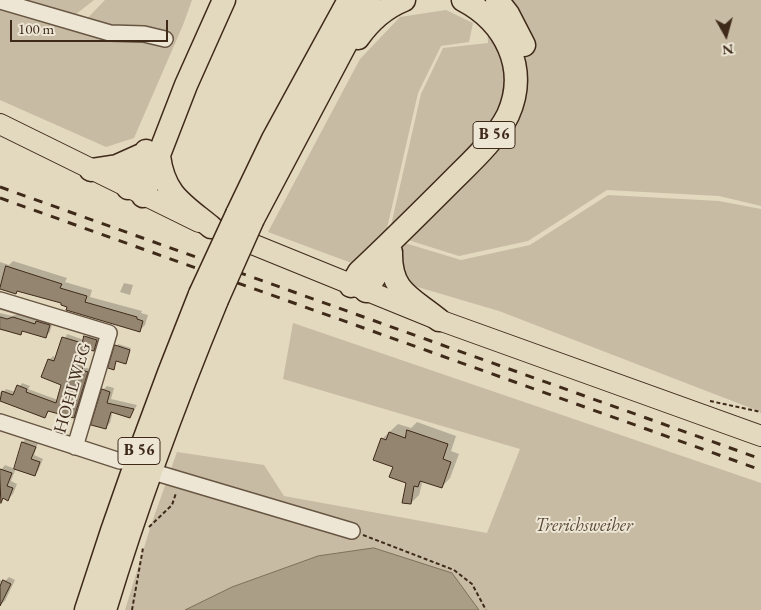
<!DOCTYPE html>
<html>
<head>
<meta charset="utf-8">
<style>
  body { margin:0 }
  #map { position:relative; width:761px; height:610px; overflow:hidden; background:#e3d9bf; font-family:"EB Garamond",serif }
  canvas { display:block }
  .north { position:absolute; left:701px; top:10px; width:50px; height:50px; -webkit-text-stroke:4px #ede6d5; paint-order:stroke; rotate:173deg; font-size:14px; font-weight:700; line-height:20px; text-align:center; color:#3f2a1a }
  .north::after { content:''; display:block; margin:auto; width:18px; height:22px; background:#3f2a1a; clip-path:polygon(50% 0,100% 100%,50% 72%,0 100%) }
  .scale { position:absolute; left:10px; top:20px; width:158px; height:22px; box-sizing:border-box; border:2px solid #3f2a1a; border-top:0; padding-left:6px; font-size:15px; line-height:18px; white-space:nowrap; color:#3f2a1a; -webkit-text-stroke:4px #ede6d5; paint-order:stroke }
</style>
</head>
<body>
<div id="map">
<canvas width="761" height="610"></canvas>
<div class="north">N</div>
<div class="scale">100 m</div>
</div>
<script>
const context = document.querySelector('canvas').getContext('2d');
context.lineJoin = 'round';
function fill(path, color) { context.fillStyle = color; context.fill(path, 'evenodd'); }
function stroke(path, color, width, dash) { context.strokeStyle = color; context.lineWidth = width; context.lineCap = dash ? 'butt' : 'round'; context.setLineDash(dash || []); context.stroke(path); }
function drawText(font, color, halo, rows, align = 'center') {
  context.font = font + ' "EB Garamond",serif'; context.lineWidth = 4; context.setLineDash([]); context.textBaseline = 'middle'; context.strokeStyle = halo; context.fillStyle = color; for (const [text, x, y, turn = 0] of rows) {
    context.save(); context.translate(x, y); context.rotate((+turn || 0) * Math.PI / 180); context.textAlign = isNaN(turn) ? turn : align; if (halo) context.strokeText(text, 0, 0); context.fillText(text, 0, 0); context.restore();
  }
}
fill(new Path2D(`
  M15,0H94L71,18Z
  M105,0H192L183,25L134,138L106,147L0,100V4L78,28Z
  M486,0H761V206L719,196L607,190L528,241L459,256L389,234L421,94L443,48L488,43Z
  M446,10L473,23L469,42L441,46L418,93L385,237L461,260L530,245L608,195L719,201L761,209V412L499,311L411,285L268,232L360,59L400,17Z
  M293,323L761,483V610H125L151,525L177,452L264,465L284,496L487,533L520,449L283,379Z`), '#c7bba3');
const water = new Path2D(`
  M374,548L452,573L479,610H185L232,587L318,556Z`);
fill(water, '#ab9e87');
stroke(water, '#80705b', 1);
fill(new Path2D(`
  M13,261L67,278L65,282L92,290L90,297L142,311L141,313L148,315L145,325L140,330L68,306L63,302L18,290L15,292L0,288V262L9,265Z
  M124,283L133,285L130,295L120,292Z
  M0,313L12,316L18,314L39,320L41,318L53,321L50,332L46,336L24,330L21,334L0,330Z
  M67,334L84,340L89,334L100,337L97,347L93,350L90,349L84,367L90,369L77,414L73,417L49,410L45,416L0,400V392L3,393L6,389L16,392L22,383L30,386L28,389L58,400L63,384L49,360L53,356L57,358Z
  M118,344L131,348L127,360L125,362L117,360L113,368Z
  M107,386L114,388L111,399L137,405L130,417L113,411L110,423L106,427L103,390Z
  M417,422L456,436L451,451L459,454L450,478L442,487L423,480L419,495L411,503L407,482L394,466L382,439L398,424L411,428Z
  M26,439L38,443L34,455L43,459L38,471L35,474L16,468L11,481L17,484L13,494L8,499L0,496L1,470L5,465L15,469L23,442Z
  M9,577L15,580L5,601L0,605V580L4,582Z`), '#0003');
const building = new Path2D(`
  M6,266L62,284L60,288L87,296L85,302L137,317V319L143,321L140,332L66,310L67,307L61,305V303L17,291L16,294L0,289Z
  M0,317L7,319L13,317L35,324L36,321L50,325L46,338L22,331L21,335L0,329Z
  M84,336L97,340L94,351L89,350L82,370L88,372L74,418L48,411L45,418L0,401L2,391L13,395L17,385L27,389L26,392L56,403L61,385L41,377L48,359L54,361L62,337L82,343Z
  M115,345L130,350L126,364L116,361L114,370L108,368Z
  M102,389L110,392L107,403L134,409L130,418L111,412L106,429L91,425Z
  M407,430L448,444L443,459L451,462L442,488L420,481L418,487L414,486L411,504L402,503L406,483L389,477L393,467L373,460L381,438L386,440L389,432L405,438Z
  M22,442L36,447L31,459L40,462L35,476L14,469Z
  M0,469L12,473L7,486L13,488L8,501L3,498L1,503Z
  M3,580L11,584L0,606V587Z`);
fill(building, '#948570');
stroke(building, '#3f2a1a', 1);
const minor = new Path2D(`
  M0,1L110,33L144,34L165,39
  M0,300L109,333L75,447
  M0,422L120,461
  M160,474L352,531`);
const major = new Path2D(`
  M0,124L199,222
  M230,235L439,320L761,436`);
const highway = new Path2D(`
  M497,0L508,14L524,45
  M358,38C370,21 384,8 404,0
  M159,156C164,195 183,204 211,227
  M91,170L117,166L146,153
  M128,188L146,151
  M143,196L186,85L224,0
  M237,214L273,139L349,0
  M253,219L369,0
  M391,252C390,292 411,297 439,320
  M351,286L359,272C391,242 423,210 454,179C473,160 496,139 508,115C529,68 505,22 463,0
  M366,291L389,254
  M86,610C120,503 158,398 200,294
  M105,610C137,504 175,402 217,300`);
stroke(minor, '#685643', 18);
stroke(major, '#3f2a1a', 22);
stroke(highway, '#3f2a1a', 25);
stroke(new Path2D(`
  M710,401L761,412
  M149,527L172,505L176,493
  M363,535L454,570L472,584L486,610
  M132,610L143,548`), '#3f2a1a', 2, [4, 2.5]);
stroke(minor, '#ede6d5', 15);
stroke(major, '#e3d9bf', 20);
stroke(highway, '#e3d9bf', 22);
stroke(new Path2D(`
  M0,187L761,459
  M0,198L761,470`), '#3f2a1a', 3, [9, 9]);
const highwayBridge = new Path2D(`
  M200,294L237,214
  M217,300L253,219`);
stroke(highwayBridge, '#3f2a1a', 25, []);
stroke(highwayBridge, '#e3d9bf', 22);
for (const [x, y, w] of [
  [494,135,42],
  [139,451,42]
]) { const box = new Path2D(); box.roundRect(x - w / 2, y - 13.5, w, 27, 4); context.fillStyle = '#ede6d5'; context.fill(box); stroke(box, '#3f2a1a', 1); }
drawText('bold 16px', '#3f2a1a', null, [
  ["B 56",494,135],
  ["B 56",139,451]
]);
drawText('18px', '#3f2a1a', '#ede6d5', [
  ["HOHLWEG",73,388,-74]
]);
drawText('italic 18px', '#5a4735', '#ede6d5', [
  ["Trerichsweiher",584,526]
]);
</script>
</body>
</html>
